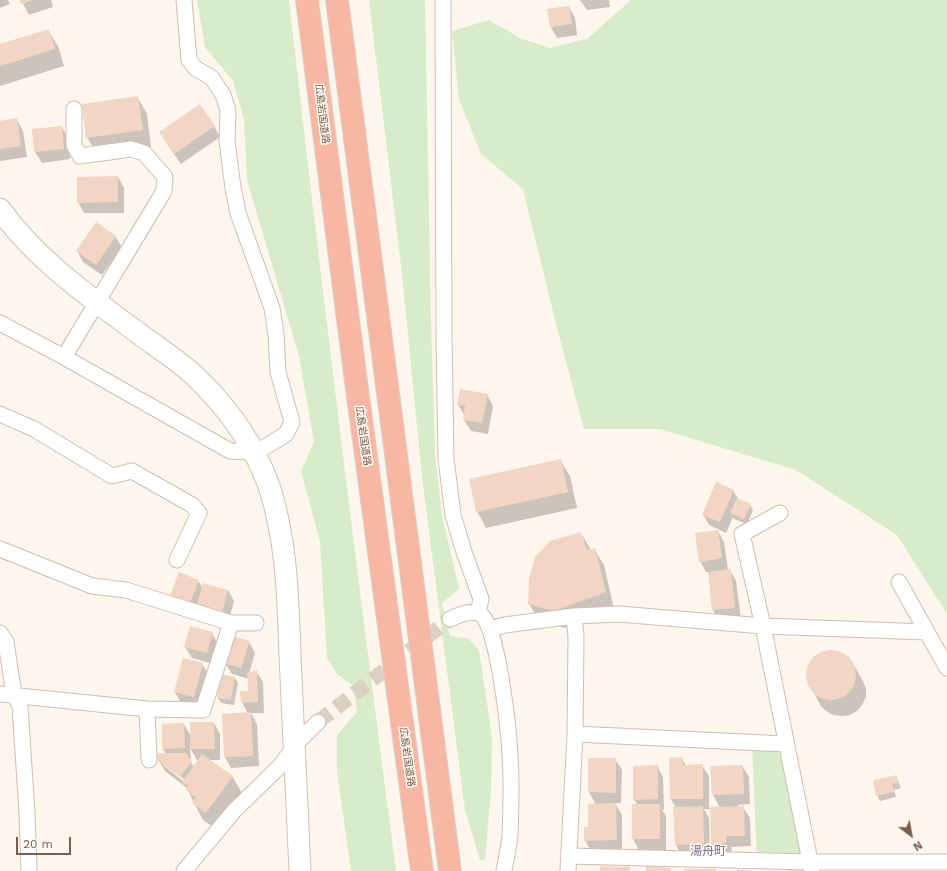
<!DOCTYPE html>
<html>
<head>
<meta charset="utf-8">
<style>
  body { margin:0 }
  #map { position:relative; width:947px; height:871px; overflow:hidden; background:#fdf6ec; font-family:"Work Sans",sans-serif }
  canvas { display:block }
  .north { position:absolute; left:891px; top:815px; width:40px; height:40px; -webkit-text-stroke:3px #fffaf3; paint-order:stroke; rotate:148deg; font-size:11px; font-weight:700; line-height:16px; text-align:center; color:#7a5c4d }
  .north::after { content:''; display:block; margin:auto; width:14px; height:18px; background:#7a5c4d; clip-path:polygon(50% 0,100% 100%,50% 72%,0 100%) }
  .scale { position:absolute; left:16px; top:837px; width:55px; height:18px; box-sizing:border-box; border:2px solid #7a5c4d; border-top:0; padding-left:5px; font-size:12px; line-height:14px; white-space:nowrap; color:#7a5c4d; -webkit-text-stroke:3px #fffaf3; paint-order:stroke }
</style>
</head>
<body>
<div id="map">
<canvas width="947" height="871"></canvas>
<div class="north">N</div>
<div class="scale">20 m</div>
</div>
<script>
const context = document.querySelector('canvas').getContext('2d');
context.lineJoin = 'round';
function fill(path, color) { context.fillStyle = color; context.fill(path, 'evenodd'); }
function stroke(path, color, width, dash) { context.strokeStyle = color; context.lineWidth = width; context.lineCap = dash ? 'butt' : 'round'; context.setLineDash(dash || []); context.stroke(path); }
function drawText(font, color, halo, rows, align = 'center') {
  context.font = font + ' "Work Sans","Noto Sans JP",sans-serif'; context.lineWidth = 3; context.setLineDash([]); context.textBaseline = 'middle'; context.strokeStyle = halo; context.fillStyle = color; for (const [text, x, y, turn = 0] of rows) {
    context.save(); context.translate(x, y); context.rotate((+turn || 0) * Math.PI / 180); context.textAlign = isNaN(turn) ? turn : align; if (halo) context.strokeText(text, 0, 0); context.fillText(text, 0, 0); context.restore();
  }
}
fill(new Path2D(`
  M197,0H289C322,291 358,581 396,871H351L337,771V735L357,712L353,686L338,675L327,658L320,542L301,471L314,442L299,356L247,180L244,119L233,81L205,47Z
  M369,0H425L431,320L435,454L442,515L459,589L442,603L450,636L469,639L479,650L492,737L491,790L485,860H480L465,810L422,477L402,274Z
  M631,0H947V614L897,535L796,470L660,429H584L558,332L523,189L481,154L459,99L452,31L489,20L520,38L550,48L587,39Z
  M752,743L786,744L810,862L757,861Z`), '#d8ecc9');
fill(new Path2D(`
  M0,0H8L10,4L0,8Z
  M21,0H51L53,7L29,15Z
  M580,0H609L610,7L587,10Z
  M569,7L575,18L577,35L557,38L551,27Z
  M48,30L58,46L64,66L0,86V45Z
  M138,98L147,114L151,147L97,154L87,137Z
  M17,120L23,131L27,157L0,161V122Z
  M214,126L220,137L181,164L167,144Z
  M62,127L68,138L70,159L42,163L35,152Z
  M118,177L124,188V213H84L78,202Z
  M115,236L122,247L102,275L83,262L77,251Z
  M487,395L493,406L488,434L471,431L464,420L465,416L458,405Z
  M560,460L570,476L577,508L486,528L477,511Z
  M733,491L739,500L750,505L753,510L747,524L734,519L733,517L726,533L709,525L703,514Z
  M718,531L724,542L728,570H730L736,581L741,619L720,621L713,610L709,572H706L700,561Z
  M581,533L591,550L594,549L604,565L614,609L564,628L539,620L529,604Z
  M179,573L198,581L203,588L228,590L234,601L228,623L177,606L171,595Z
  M212,633L218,644L213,664L192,658L185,647Z
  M249,642L255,653L249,674L256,671L263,682L264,713H251L257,724L259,766L231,768L225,757L223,715L248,714L242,702L249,692V679L232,674L225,663Z
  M827,651H835L842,653L849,657L863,681L866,689V697L862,705L857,711L850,715L842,716L833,715L826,711L820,705L808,680L807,673L809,665L813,658L819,654Z
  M202,664L209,675L200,708L181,703L175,692Z
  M235,678L238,683L234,705L221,703L218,698Z
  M214,723L220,734V760H209L232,776L242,793L216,829L203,820L194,803L187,788L165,771L158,759L166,754L163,749L184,724L191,736ZM190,748L197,760H199L194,767L189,759H191ZM163,763L184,779L183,781L163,765Z
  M682,758L686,766L702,765L709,776V808H720L713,795L711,767L742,766L749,777L750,804L738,805V807H743L750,818L751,846L731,847L732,854L718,855L712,844L711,809H704L709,818L710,855L682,856L676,845V808L671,799L670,759Z
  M589,759H615L622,770L621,803H615L622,815V851H591L585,840L596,805L589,792Z
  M657,766L663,777L664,810H662L666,816V850H639L633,839L638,805L634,800Z
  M896,776L901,788L894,790L896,797L880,801L877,795Z
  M737,870L755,871H737Z`), '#0003');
fill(new Path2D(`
  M20,0H33L21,4Z
  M569,6L572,24L550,27L547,9Z
  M49,29L55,49L0,66V44Z
  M138,96L143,130L86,138L82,104Z
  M200,104L215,126L174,154L159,132Z
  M17,118L21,146L0,149V121Z
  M62,126L64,149L34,152L32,129Z
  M118,176V202L77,203V177Z
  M96,222L116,236L96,265L76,251Z
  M460,389L488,394L482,423L463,420L465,406L457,405Z
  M561,459L568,492L476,512L469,479Z
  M716,482L734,490L720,522L702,515Z
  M737,498L751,504L744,519L730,513Z
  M718,530L722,558L699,562L695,533Z
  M581,532L587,550L595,548L606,592L554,611L528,604L529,579L535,557L550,541Z
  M731,569L735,608L712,610L708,572Z
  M179,572L199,580L190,603L170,595Z
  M203,583L228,590L222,612L197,605Z
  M190,626L213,632L207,653L184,647Z
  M233,636L250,641L241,668L224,663Z
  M806 675a25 25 0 1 1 50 0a25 25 0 1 1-50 0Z
  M183,658L203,663L194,697L174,692Z
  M257,670L258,702L241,703L240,691H248L247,673Z
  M221,674L235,677L231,700L217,698Z
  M251,712L253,756L224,757L222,714Z
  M190,722H214L215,749H190Z
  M184,723L185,748L162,749V724Z
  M158,753H186L192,761L180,777L157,760Z
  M202,754L233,776L206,813L192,803L196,797L186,790L188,786L182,782Z
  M682,757L683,765L703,764V799H670L669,758Z
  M588,758H616V793L588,792Z
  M658,765V799L633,800V766Z
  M743,765L744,794L712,795L710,766Z
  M897,775L899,783L892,784L894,792L876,796L873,780Z
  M616,803L617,840L584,841V827H588V804Z
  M632,804H660V839H632Z
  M703,806L704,844L675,845L673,807Z
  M744,806L745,836H726V843L711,844L710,807Z
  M600,866L630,867V871H600Z
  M646,866L671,868V871H646Z
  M802,866L804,871H787Z
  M684,869H716V871H684Z`), '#f3d5c3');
stroke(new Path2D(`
  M318,722L450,619`), '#dcd0c4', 15, [15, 8]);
const street = new Path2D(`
  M443,0L444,337L446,459L453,515L464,552L481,599L478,613
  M0,323L64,357L230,451L253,452L265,447L286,434L292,422L278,372L276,334L272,308L238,213L233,188L227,141L228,110L223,95L212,78L195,68L189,60L184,0
  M64,357L164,191L165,177L144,153L131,149L80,156L74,145V109
  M0,414L34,429L112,476L132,471L192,505L199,513L177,560
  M780,513L742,534L763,626L812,871
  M0,549L92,586L126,590L231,623H256
  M899,582L947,668
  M450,619C458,615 469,610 479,613C498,621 509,734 510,756C512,782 511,809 510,835C509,847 506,859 504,871
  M490,629L505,625L574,616L619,614L763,626L927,632
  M0,633L6,642L14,695L20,706L27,813L29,871
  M0,694L147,709L203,710L231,623
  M147,709L149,760
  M575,734L786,744
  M568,856L810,862H947
  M184,871L234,811L280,766L298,742L318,722
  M568,871L575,734L576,636L574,616`);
const secondary = new Path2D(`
  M0,209C39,264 96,301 149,341C167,354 186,366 201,382C230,411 255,447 269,486C287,540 288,599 290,656C294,728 296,799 300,871`);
const highway = new Path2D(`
  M307,0L355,374L422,871
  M337,0L450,871`);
stroke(street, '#d1beb0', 17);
stroke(secondary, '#d6c0b0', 23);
stroke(highway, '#dad1cd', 24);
stroke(street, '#fff', 15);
stroke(secondary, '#fff', 21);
stroke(highway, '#f7b7a3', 22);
drawText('10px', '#7a5c4d', '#fffaf3', [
  ["広島岩国道路",322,114,83],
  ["広島岩国道路",363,436,82],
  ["広島岩国道路",407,757,82]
]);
drawText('12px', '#846695', '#fffaf3', [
  ["湯舟町",708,851]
]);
</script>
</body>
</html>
